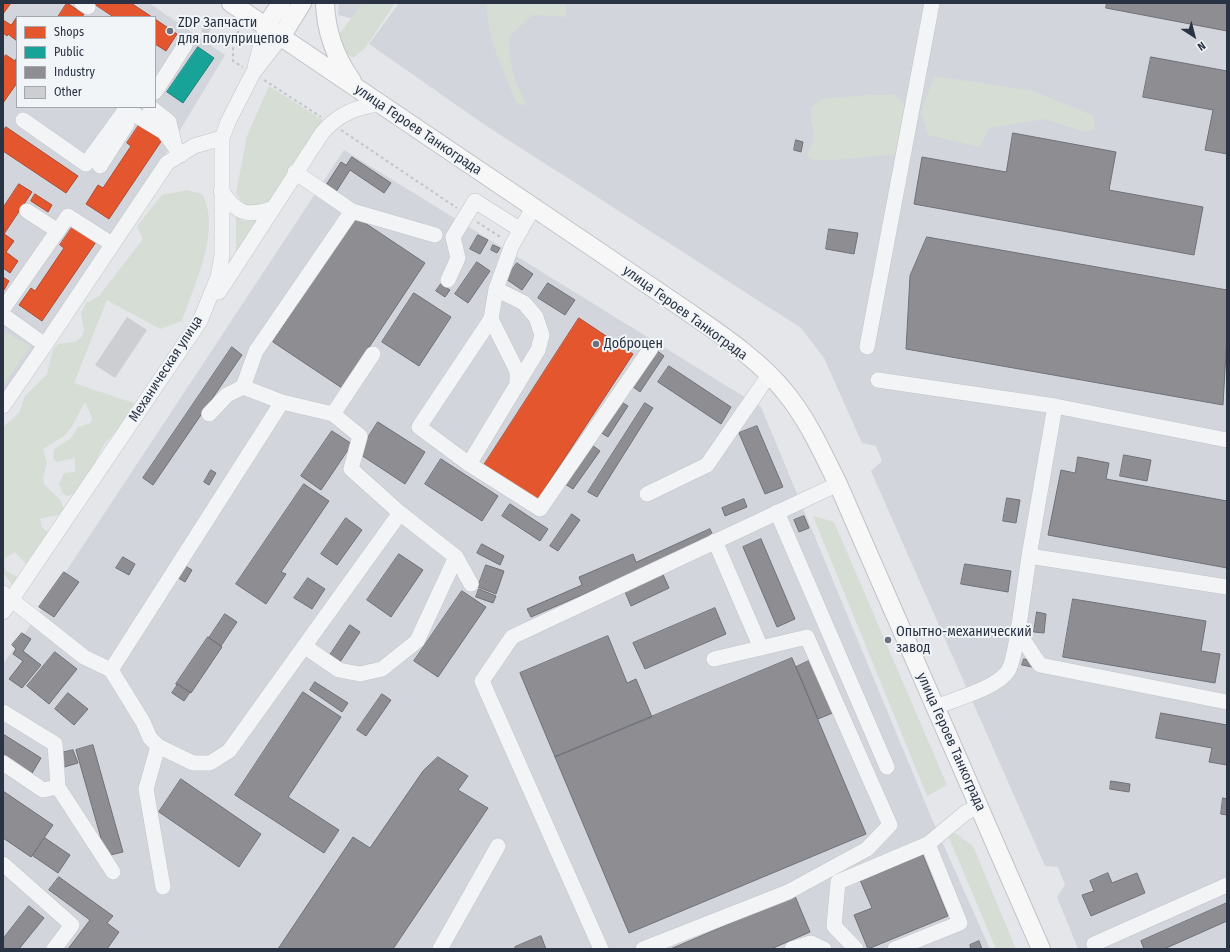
<!DOCTYPE html>
<html>
<head>
<meta charset="utf-8">
<style>
  body { margin:0 }
  #map { position:relative; width:1230px; height:952px; overflow:hidden; background:#e4e6e9; font-family:"Fira Sans Condensed",sans-serif }
  canvas { display:block }
  .frame { position:absolute; inset:0; border:4px solid #2a3343; pointer-events:none }
  .legend { position:absolute; left:16px; top:16px; width:140px; height:92px; box-sizing:border-box; background:#f2f5f8; border:1px solid #a2a7b0; margin:0; padding:5px 7px; list-style:none; font-size:12px; color:#2a3343 }
  .legend li { display:flex; align-items:center; gap:8px; height:20px }
  .legend b { width:20px; border:1px solid #a2a7b0 }
  .north { position:absolute; left:1174px; top:16px; width:40px; height:40px; -webkit-text-stroke:3px #f2f5f8; paint-order:stroke; rotate:144deg; font-size:11px; font-weight:700; line-height:16px; text-align:center; color:#2a3343 }
  .north::after { content:''; display:block; margin:auto; width:14px; height:18px; background:#2a3343; clip-path:polygon(50% 0,100% 100%,50% 72%,0 100%) }
</style>
</head>
<body>
<div id="map">
<canvas width="1230" height="952"></canvas>
<div class="frame"></div>
<ul class="legend">
<li><b style="height:11px;background:#e4572e"></b>Shops</li>
<li><b style="height:11px;background:#17a398"></b>Public</li>
<li><b style="height:11px;background:#8d8d92"></b>Industry</li>
<li><b style="height:11px;background:#ccced1"></b>Other</li>
</ul>
<div class="north">N</div>
</div>
<script>
const context = document.querySelector('canvas').getContext('2d');
context.lineJoin = 'round';
function fill(path, color) { context.fillStyle = color; context.fill(path, 'evenodd'); }
function stroke(path, color, width, dash) { context.strokeStyle = color; context.lineWidth = width; context.lineCap = dash ? 'butt' : 'round'; context.setLineDash(dash || []); context.stroke(path); }
function drawText(font, color, halo, rows, align = 'center') {
  context.font = font + ' "Fira Sans Condensed",sans-serif'; context.lineWidth = 4; context.setLineDash([]); context.textBaseline = 'middle'; context.strokeStyle = halo; context.fillStyle = color; for (const [text, x, y, turn = 0] of rows) {
    context.save(); context.translate(x, y); context.rotate((+turn || 0) * Math.PI / 180); context.textAlign = isNaN(turn) ? turn : align; if (halo) context.strokeText(text, 0, 0); context.fillText(text, 0, 0); context.restore();
  }
}
fill(new Path2D(`
  M3,3H149L225,55L112,244L3,398ZM17,17H155V107H17Z
  M339,3H370L358,20L338,15Z
  M399,3H1227V949H1078L1057,897L1065,885L1058,867L1045,866L871,471L882,461L876,446L862,443L824,358L801,328L485,125L369,44Z
  M344,150L761,407L932,819L990,949H3V664L36,617Z`), '#d2d6dc');
fill(new Path2D(`
  M362,3H395L365,48L353,58L344,51L339,35Z
  M487,3H566V17L533,15L509,36C510,65 513,81 528,106L516,102C504,70 485,37 487,3Z
  M934,76L1033,91L1094,116L1095,130L1085,132L1045,119L989,128L980,147L928,135L921,112Z
  M269,86L324,121L273,199L261,206L245,205L236,193L247,136Z
  M869,95H894L904,103V113L898,154L833,160H814L807,155L812,144L814,133L811,122V107L822,99Z
  M187,190L202,194C222,230 194,285 182,321L160,329L107,300L74,383L134,403C131,410 127,418 122,425C116,432 107,439 102,448C93,463 87,492 67,496L62,493L59,483L64,473L75,472V458L57,462L54,460C51,444 62,447 71,438C74,435 76,430 78,427L91,423L92,417L85,402L71,428L64,436L43,449L47,463L43,477L44,484L60,500L66,513L40,519L42,528L53,536L55,542L35,550L34,564L27,565L15,552L5,558L4,565L6,571L19,578L13,585L3,573V427L19,413L25,396L47,374L53,349L58,344L75,342L82,337L84,331L81,313L86,303L99,296L143,239L137,226L162,195Z
  M236,215L243,221H257L236,253Z
  M3,331L31,346L3,386Z
  M813,516L834,522L947,785L927,796Z
  M947,833H955L973,846L1016,949H996Z`), '#d5ddd4');
const shops = new Path2D(`
  M3,3H11L3,14Z
  M67,3L84,14L82,17H58Z
  M93,3H131L152,17H114Z
  M17,17V41L8,34L7,36L3,33V20L11,25Z
  M155,19L177,34L166,51L155,44Z
  M6,55L15,61L17,57V83L3,103V58Z
  M139,125L162,140L109,219L86,204L98,185L103,188L131,146L127,143Z
  M6,127L78,176L66,193L3,151V132Z
  M19,184L32,192L4,234L3,208Z
  M35,194L52,205L48,212L31,201Z
  M73,226L96,242L42,321L19,305L31,288L35,291L64,248L60,245Z
  M3,233L14,241L6,252L18,261L10,273L3,268Z
  M3,277L9,281L4,290H3Z
  M579,318L633,354L537,500L484,465Z`);
fill(shops, '#e4572e');
stroke(shops, '#ac4c34', 1);
const public = new Path2D(`
  M198,47L214,58L183,103L167,92Z`);
fill(public, '#17a398');
stroke(public, '#1d817e', 1);
const industry = new Path2D(`
  M1107,3H1227V31L1106,8Z
  M1151,57L1227,71V154L1205,150L1213,110L1143,97Z
  M1013,133L1116,152L1109,190L1203,207L1194,255L914,204L922,157L1006,172Z
  M796,140L803,142L801,152L794,150Z
  M352,157L391,183L384,193L350,170L336,192L326,185L341,162L346,165Z
  M356,217L425,263L342,388L273,342Z
  M829,229L858,233L854,254L826,249Z
  M478,235L488,240L480,254L470,249Z
  M927,237L1227,290V336L1223,405L906,349L910,276Z
  M493,245L500,248L497,253L491,250Z
  M477,262L490,271L468,303L455,294Z
  M517,263L533,274L522,290L506,279Z
  M548,283L575,300L565,315L538,298Z
  M441,284L450,290L445,297L436,291Z
  M414,293L451,317L419,366L382,342Z
  M232,347L242,355L153,485L143,478Z
  M656,350L664,356L640,392L632,386Z
  M669,366L731,407L721,424L658,382Z
  M620,401L628,406L608,437L600,432Z
  M645,403L653,408L597,497L588,492Z
  M378,422L425,452L405,484L358,453Z
  M757,426L783,487L765,494L739,433Z
  M332,431L352,444L321,490L301,476Z
  M592,445L600,451L573,489L565,484Z
  M1124,455L1151,460L1147,481L1120,476Z
  M1078,457L1109,463L1106,479L1227,501V568L1048,535L1061,470L1075,473Z
  M441,459L498,496L482,521L425,484Z
  M211,470L216,473L209,485L204,482Z
  M304,484L329,501L281,572L286,574L266,604L236,584Z
  M1007,498L1020,500L1016,523L1003,521Z
  M744,499L747,507L725,516L722,508Z
  M510,504L548,529L540,541L502,516Z
  M572,514L580,520L558,551L550,546Z
  M804,516L809,528L799,532L794,520Z
  M346,518L362,530L337,565L321,554Z
  M710,529L714,538L531,617L527,609L582,585L579,577L633,554L636,562Z
  M761,539L795,619L777,627L743,547Z
  M482,544L504,556L500,565L477,553Z
  M399,554L423,570L391,617L367,600Z
  M123,557L135,564L129,575L116,568Z
  M182,564L192,570L185,582L175,576Z
  M965,564L1011,571L1008,592L961,584Z
  M486,565L504,571L496,594L478,587Z
  M661,570L669,588L631,606L623,587Z
  M64,572L79,582L54,617L39,607Z
  M308,578L325,589L312,609L294,598Z
  M479,589L496,596L493,603L476,597Z
  M462,591L486,607L438,677L414,661Z
  M1073,599L1206,621L1201,651L1220,654L1215,683L1063,657Z
  M715,608L726,634L645,669L633,643Z
  M1037,612L1046,614L1044,633L1034,632Z
  M225,614L237,622L221,646L209,638Z
  M350,625L360,632L340,662L330,655Z
  M22,633L31,639L23,651L41,665L22,688L9,679L23,661L13,654L16,649L12,645Z
  M608,636L627,683L636,679L652,717L555,757L520,673Z
  M208,637L222,647L191,693L176,684Z
  M55,652L77,669L49,704L27,686Z
  M792,658L866,834L629,933L555,757Z
  M813,659L835,712L818,719L796,667Z
  M1024,659L1033,661L1032,667L1022,665Z
  M315,682L348,703L342,712L310,690Z
  M178,684L190,692L184,701L172,693Z
  M303,692L341,717L288,797L339,830L324,853L235,795Z
  M68,693L88,709L74,725L55,709Z
  M382,694L391,700L366,736L357,730Z
  M1161,713L1227,725V765L1209,762L1212,748L1156,738Z
  M3,734L41,758L31,775L3,757Z
  M93,745L123,852L106,856L76,750Z
  M73,750L78,763L61,768L57,754Z
  M438,757L468,776L458,790L488,808L393,949H278L353,837L370,848L423,771Z
  M181,779L261,834L239,867L159,812Z
  M1111,781L1130,784L1129,792L1110,789Z
  M3,791L53,825L31,857L3,838Z
  M1223,798L1227,799V815L1221,814Z
  M45,838L70,855L58,873L33,856Z
  M922,853L948,916L868,949L854,915L872,908L860,880Z
  M1108,873L1112,883L1137,873L1145,893L1091,916L1082,895L1094,891L1090,881Z
  M59,877L113,916L107,923L119,932L107,949H68L90,920L49,890Z
  M795,896L810,932L771,949H671Z
  M1227,903V921L1164,949H1144L1141,941Z
  M29,906L44,918L19,949H3V939Z
  M541,936L546,949H515V947Z
  M979,941L982,949H971L970,945Z`);
fill(industry, '#8d8d92');
stroke(industry, '#6f727a', 1);
fill(new Path2D(`
  M205,25L211,29L207,35L201,31Z
  M127,317L147,330L115,378L95,365Z`), '#ccced1');
const minor = new Path2D(`
  M82,3L88,7
  M255,67L266,26
  M155,92L185,45
  M150,107L169,122L174,143
  M23,120L86,164L126,109L164,132L181,155
  M100,166L127,124
  M295,172L352,211L435,235
  M221,191C237,213 246,218 273,208
  M27,211L58,231
  M448,280L458,258L453,237L475,201L521,230
  M496,289L524,303L536,317L542,335L538,350L469,464L419,427L491,319L496,289L512,245L533,208
  M219,292L322,133C338,114 356,107 380,104
  M3,309L68,216L112,244
  M3,315L45,345L167,163L194,146L222,138
  M491,319L517,371V382
  M867,347L932,3
  M878,380L1055,406L1227,440
  M243,387L256,351L352,211
  M3,406L45,345
  M1055,406L1029,556L1018,632L1040,665L1227,702
  M209,414L227,395L243,387L282,402L333,414L360,436L351,469L400,513L456,557L471,584
  M333,414L373,354
  M469,464L540,509L651,348
  M647,494L707,465L769,375
  M777,512L887,767
  M715,541L761,648
  M1029,556L1227,587
  M3,593L84,657L111,670L143,722L150,738L158,746L193,763H210L229,751L400,513
  M3,612L200,321L218,277L222,256V138L228,122L253,73L281,37
  M304,646L339,670L360,674L382,669L417,641L456,557
  M111,670L282,402
  M936,707C955,699 997,688 1008,671C1013,664 1016,642 1018,632
  M3,712L55,744L58,787L113,872
  M158,746L146,789L163,887
  M3,763L43,790L58,787
  M928,844L965,813L979,806
  M3,864L72,925L54,949
  M440,949L498,846
  M601,949L482,681L512,637L838,484
  M643,949L788,892L867,849L890,825L807,637L714,659
  M792,949L811,943L824,949
  M856,949L834,926L838,882L928,844L960,923L895,949
  M1096,949L1094,944L1227,885`);
const major = new Path2D(`
  M231,3L684,309C717,332 760,360 785,392C808,420 822,452 838,484L1041,949
  M325,3C326,33 335,57 352,81
  M266,26L281,3
  M281,37L302,3`);
stroke(minor, '#c2c4c7', 16);
stroke(major, '#c0c3c7', 20);
stroke(new Path2D(`
  M242,26L233,40V61L243,67
  M264,80L321,117
  M341,130L457,208
  M477,222L502,238`), '#c3c4c9', 2, [3, 3]);
stroke(minor, '#f3f4f6', 15);
stroke(major, '#f7f7f7', 18);
for (const [x, y, r, color] of [
  [170,31,4,"#6b727d"],
  [596,344,4,"#6b727d"],
  [888,640,4,"#6b727d"]
]) { const dot = new Path2D(); dot.arc(x, y, r, 0, 2 * Math.PI); context.fillStyle = color; context.fill(dot); stroke(dot, '#f2f5f8', 1.5); }
drawText('14px', '#2a3343', '#f2f5f8', [
  ["ZDP Запчасти",178,23],
  ["для полуприцепов",178,39],
  ["Доброцен",604,344],
  ["Опытно-механический",896,632],
  ["завод",896,648]
], 'left');
drawText('14px', '#2a3343', '#f2f5f8', [
  ["улица Героев Танкограда",418,130,34],
  ["улица Героев Танкограда",685,313,36],
  ["Механическая улица",166,369,-57],
  ["улица Героев Танкограда",951,742,66]
]);
</script>
</body>
</html>
